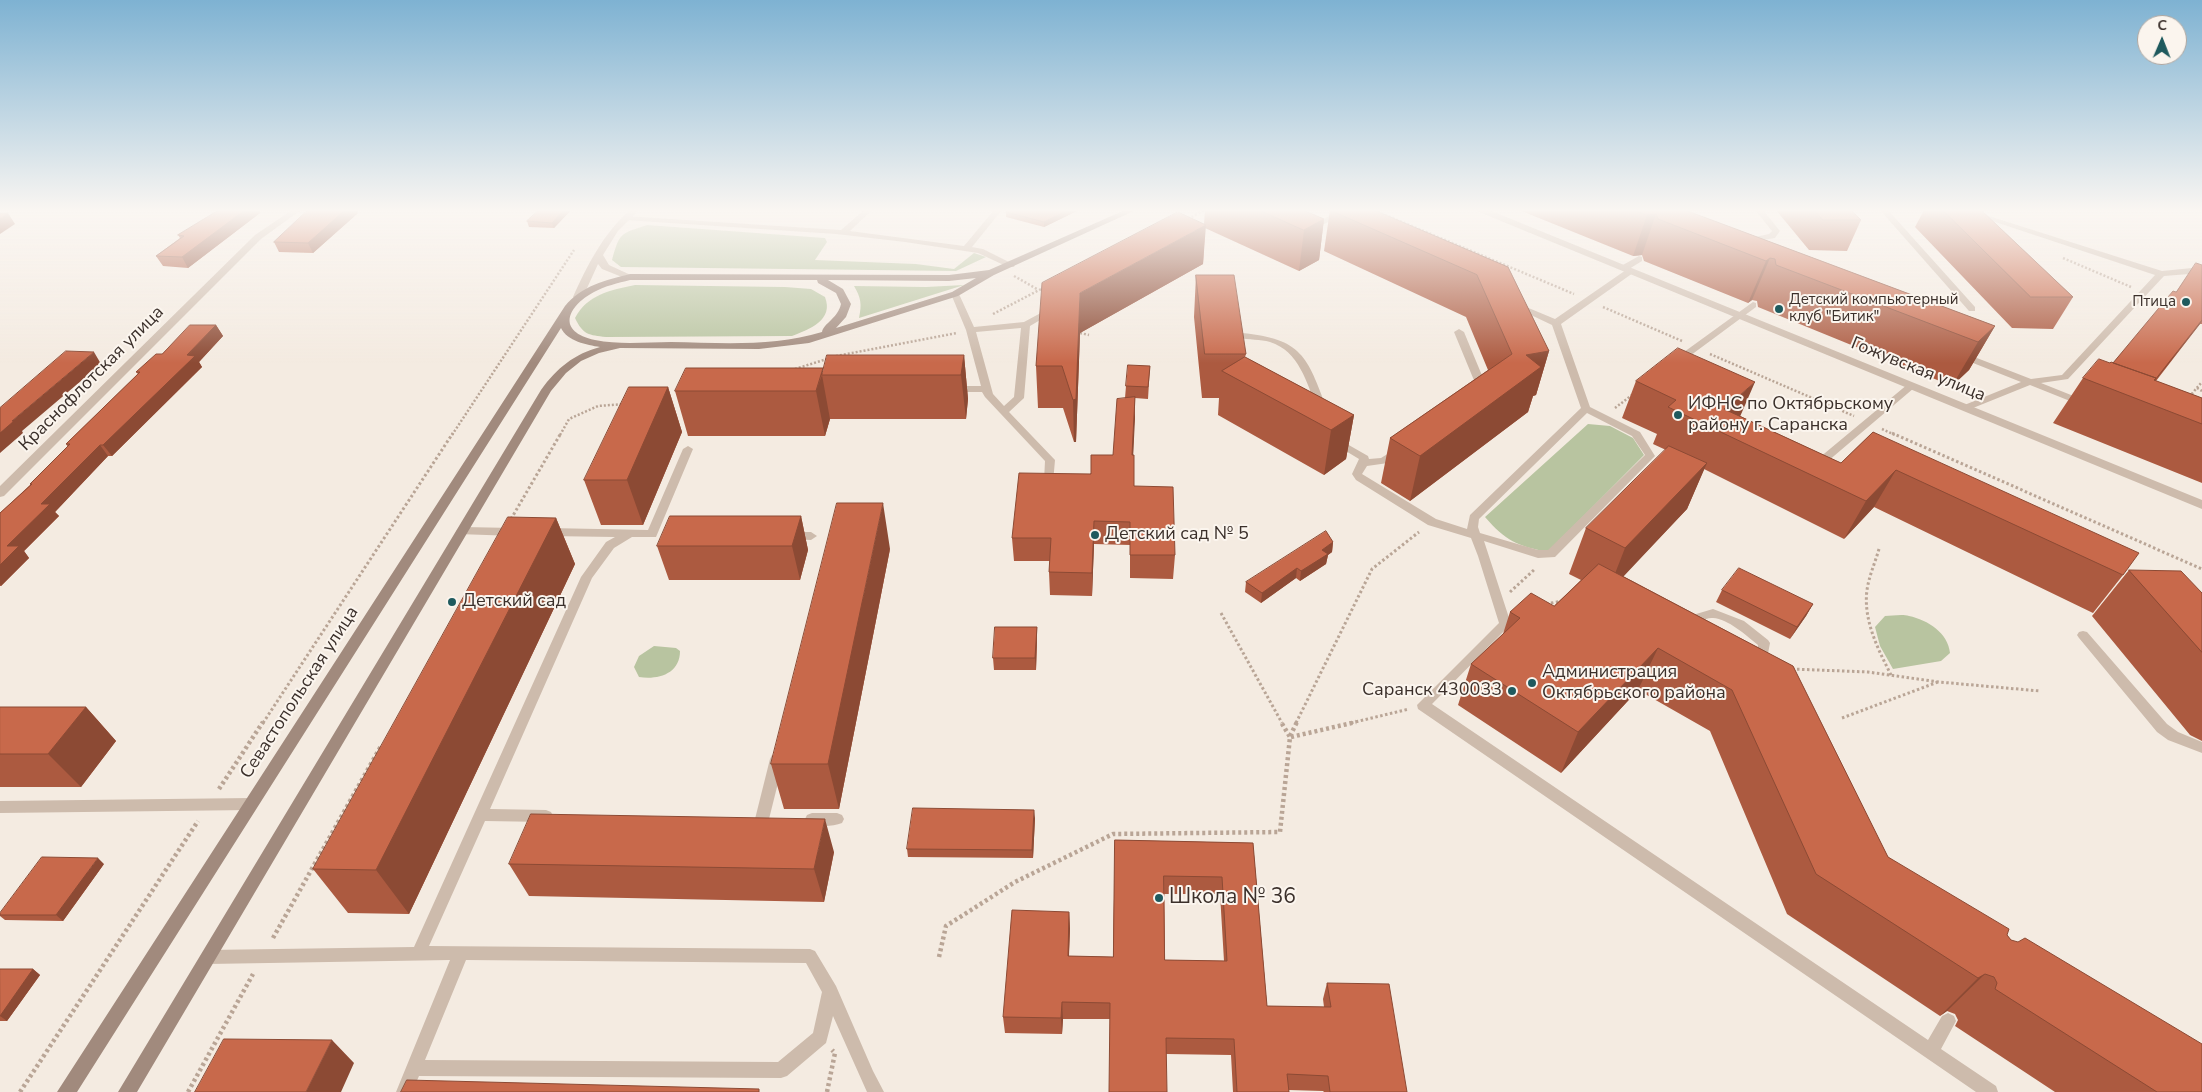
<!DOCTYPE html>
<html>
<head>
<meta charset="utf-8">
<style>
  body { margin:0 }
  #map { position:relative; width:2202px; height:1092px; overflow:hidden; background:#f4ebe1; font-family:"Nunito Sans",sans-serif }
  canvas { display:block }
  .north { position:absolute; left:2137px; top:15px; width:50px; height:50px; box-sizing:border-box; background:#fbf5ee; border:1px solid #aea6a0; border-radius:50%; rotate:1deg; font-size:14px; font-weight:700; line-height:20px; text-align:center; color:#3b302b }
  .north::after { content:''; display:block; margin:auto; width:18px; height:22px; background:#1f5a5e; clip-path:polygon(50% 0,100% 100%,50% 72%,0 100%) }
</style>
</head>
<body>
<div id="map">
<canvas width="2202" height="1092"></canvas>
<div class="north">С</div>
</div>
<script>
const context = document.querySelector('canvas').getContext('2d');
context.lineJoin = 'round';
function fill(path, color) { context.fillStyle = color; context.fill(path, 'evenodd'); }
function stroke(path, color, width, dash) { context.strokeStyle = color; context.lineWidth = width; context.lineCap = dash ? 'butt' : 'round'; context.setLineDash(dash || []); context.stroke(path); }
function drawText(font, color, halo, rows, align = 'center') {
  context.font = font + ' "Nunito Sans",sans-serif'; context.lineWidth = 4; context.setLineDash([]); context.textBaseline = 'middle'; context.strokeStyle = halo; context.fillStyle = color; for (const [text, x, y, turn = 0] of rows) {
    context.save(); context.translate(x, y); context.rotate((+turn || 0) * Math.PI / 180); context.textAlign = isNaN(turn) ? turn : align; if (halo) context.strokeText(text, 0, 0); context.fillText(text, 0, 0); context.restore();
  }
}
fill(new Path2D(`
  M647,225L825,238L827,242L815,260L916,264L954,269L974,253L986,257L956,271L621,267L612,260C620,232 620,234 647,225Z
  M635,285L785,287L811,289L825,297C834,320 810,329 792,336L606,337C589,335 583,335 575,318C587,295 610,290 635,285Z
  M964,285L859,318C862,304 861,298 854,286L926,287Z
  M1588,424L1610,426L1633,438L1644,455L1548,552C1517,546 1506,541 1485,517Z
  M1885,616C1892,616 1902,614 1909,616C1928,620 1948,633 1950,653L1941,661L1893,669L1880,646L1875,627Z
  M654,646L676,648L680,651C680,674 658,680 639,677L634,667L639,656Z`), '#b8c4a0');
stroke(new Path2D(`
  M1374,210L1574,294
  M1188,219L1204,210
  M2063,258L2131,287
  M1014,276L1037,289
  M1603,307L1682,341
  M993,314L1045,287
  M1080,333L1089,335
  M1710,354L1854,416
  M836,356L957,333
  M795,369L830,358
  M2197,388L2202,391
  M2189,397L2202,382
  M1615,408L1632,395
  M1882,429L1895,435
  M452,435L574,250
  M560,435L569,419L598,406L624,404`), '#b9a596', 2.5, [2, 2]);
stroke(new Path2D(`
  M1892,433L2202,569
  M511,519L561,433
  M1879,549C1875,563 1869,576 1867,590C1863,620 1878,649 1891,675
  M1510,592L1535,569
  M1546,604L1562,601
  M1221,613L1282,723
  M1792,669L1868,672L1939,682L2040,691
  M1842,718L1938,682
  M263,723L453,433
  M1296,723L1372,569L1419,532
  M1351,723L1409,709`), '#b9a596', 3, [2.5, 2.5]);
stroke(new Path2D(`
  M1290,736L1297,722
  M1291,737L1356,722
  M219,789L263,722
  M273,938L381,746
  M939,957L946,926L1015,882L1113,834L1280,832L1290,737L1281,722
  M20,1092L198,821
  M188,1092L253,974
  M827,1092L835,1053L832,1050`), '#b9a596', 4.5, [3, 3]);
fill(new Path2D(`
  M864,210H872L850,231L964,246L994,210H1002L972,247L983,249L1015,265L1014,267H1008L978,253L905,242L836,234L625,220L621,218L625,216L841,230Z
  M1341,210H1351L1313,230L1306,228Z
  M1755,210H1763L1780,231L1775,238L1745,243V239L1769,234L1772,231Z
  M1880,210H1888L1975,307V311H1969Z
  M1959,210H1970L2162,271L2202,267V273L2164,276L2068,379L2041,383L2086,401L2088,403L2086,405H2080L2030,385L1968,410H1962L1960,408L1962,406L2021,382L1958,357V353H1964L2031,379L2062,375L2155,275Z
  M1639,256L1642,257V261L1629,269H1633V273L1561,324L1590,407L1640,432L1655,456L1555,557L1538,558L1484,541L1511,624L1432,704L1928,1040L1942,1016L1948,1013L1954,1016L1956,1021L1941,1049L1996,1086L1998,1092H1976L1418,709L1417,705L1499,623L1478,556L1471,538L1428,525L1356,480L1352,474L1359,459L1331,442L1336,439L1340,440L1368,456L1369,459L1381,458L1394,450H1402L1403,452L1402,454L1388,463L1367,466L1362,474L1436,519L1467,529L1470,515L1581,408L1552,325L1512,306L1513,304H1519L1555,319L1626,270H1621V266ZM1587,413L1632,436L1645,455L1548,550H1538L1480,533L1478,527L1479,519Z
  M955,291L959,294L974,327L1024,322L1050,308L1053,307L1057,310L1030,326L1024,398L1009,412L1055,460L1053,483L1049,484L1044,481L1045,461L985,397L982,392H954L949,389L954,386H981L966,330L951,294ZM1021,328L1014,397L1004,406L993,394L976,332Z
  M1753,302L1756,303V307L1679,364H1673V360Z
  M1459,329L1464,332L1488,390L1486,392H1480L1478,390L1454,332Z
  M1242,333C1302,339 1307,356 1327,409L1325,411L1322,412L1317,409C1307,383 1299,351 1270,342C1260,339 1249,340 1239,338L1237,336Z
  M1911,383L1914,384L1916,386L1914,388L1821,467H1813L1812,465L1813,463L1908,384Z
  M688,446L693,449L656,537H632L614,548L592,578L490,809L546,810L551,812L553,816L551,820L546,822L485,821L429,946L810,949L815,951L836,986L873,1071L884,1092H867L833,1016L826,1043L787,1076L781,1078L419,1076L412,1092H396L450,960L208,964L203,962L200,957L203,952L208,950L414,947L581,577L606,542L615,537L548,536L542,532L548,528L648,530L683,449ZM466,960L806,963L822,992L813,1033L778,1062L425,1060Z
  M462,527L515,528L521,532L515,536L458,534L456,531Z
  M791,532H811L817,536L811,540L787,539L785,536Z
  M1713,609L1744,621L1768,640L1770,643L1765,669H1757L1755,666L1758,645C1746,635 1728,619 1713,618C1704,617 1695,626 1686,623L1684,620L1686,617Z
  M2083,631L2087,632L2167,724L2178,732L2202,742V753L2168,740L2157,732L2079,638L2077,635L2079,632Z
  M777,754L782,755L784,759L769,819L767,823L762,825L757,823L755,819L770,759L772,755Z
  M251,798L256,800L258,804L256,808L251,810L0,813V801Z
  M812,813H837L842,815L844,819L842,823C832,827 817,827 807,823L805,819L807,815Z`), '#cdbbac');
fill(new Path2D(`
  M292,210H301L261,239L4,496L0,497V486L255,235Z
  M630,210H639L618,231L603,255L609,265L635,277L630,280L627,279L602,269L598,264L583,297L578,300L575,299L573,297C588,264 603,234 630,210Z
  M1478,210H1489L2202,500V509L1479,212Z`), '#cdbbac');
fill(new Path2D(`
  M1125,210H1136L994,275L958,296L809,343L759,349L620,348L599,353L581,361L566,373L551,391L137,1092H118L541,390C557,368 574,354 600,347C587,345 567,341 561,328L77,1092H57L565,306C581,286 606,280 630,274L949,275L989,270ZM976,278L952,292L836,328L846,317L851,304L843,289L828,280L949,281ZM630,280H817L818,283L836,293L841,304C838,318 824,323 822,332C774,347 721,343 671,342C647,342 620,345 595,340C557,332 566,307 594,292C605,286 618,283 630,280Z`), '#a18a7d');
fill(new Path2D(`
  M219,210H259L260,213L188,268L163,266L156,256L180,238L178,235Z
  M571,210L554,228L529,227L527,221Z
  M1079,210L1044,227L1006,217V212Z
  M1205,210H1303L1324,219L1319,260L1299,271L1205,228L1203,264L1080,333L1076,442H1074L1063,408H1038L1036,366L1204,224Z
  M1330,210L1508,267L1549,351L1536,395L1533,396L1528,412L1410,501L1381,483L1390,438L1488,370L1466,317L1324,251Z
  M1519,210H1685L1995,326L1969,370L1952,386L1758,307L1757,301L1752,300L1748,303L1644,261L1642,255L1633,256Z
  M1776,210H1851L1861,220L1847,251L1809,250Z
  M1924,210H1981L2073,297L2053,329L2012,328L1915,227Z
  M1997,210H2047L2046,211H1998Z
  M358,213L313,253L279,252L274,242L298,220L297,219Z
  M2202,265V324H2200L2156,381L2202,398V483L2053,423L2083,378L2110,363H2113L2176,292Z
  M1196,275L1246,354L1245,357L1354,415L1346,459L1324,475L1218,415L1219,398H1202L1194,317Z
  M216,325L223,336L199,362L202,367L112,456H108L55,512L59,516L24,551L29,558L1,586H0V513L30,485V484L68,447L66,444L138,374L136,372L162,354Z
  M964,355L968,399L966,419H830L825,436H688L675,391Z
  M1150,366L1148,399L1135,398L1133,455L1134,486L1175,555L1173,579L1130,578V545L1094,544L1092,596L1050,595L1049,572L1050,561H1014L1012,538L1113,455L1125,398L1126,386Z
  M1636,381L1740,416L1841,463L1873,432L2123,575L2093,613L1874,507L1844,539L1704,469L1687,509L1623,576L1793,666L1888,857L2007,935L2011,940L2202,1092H2055L1955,1026L1958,1020L1955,1014L1947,1011L1940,1016L1787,914L1710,731L1638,690L1561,773L1458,705L1471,664L1503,634L1510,612L1554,606L1581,580L1569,574L1586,528L1666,450L1653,444L1657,434L1622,418Z
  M668,387L682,432L643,525H601L584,480Z
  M801,516L808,550L800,580H669L657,546Z
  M556,518L575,564L409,914L348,913L313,869Z
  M1333,542L1332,552L1328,555L1326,564L1300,581L1296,578L1261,603L1245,592L1246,582Z
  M890,549L839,809H784L771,764Z
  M2129,570L2202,593V741L2190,735L2092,616Z
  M1722,590L1813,604L1806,616L1790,639L1716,602Z
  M1037,627V639L1036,670H994L993,658Z
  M0,707H86L116,741L81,787H0Z
  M1035,818L1033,858L908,857L907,849Z
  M1115,840L1253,843L1267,1006L1324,1007L1323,999L1327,983L1407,1092H1324L1323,1091L1289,1090V1092H1233L1231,1055L1166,1054L1110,1019H1063L1062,1034L1005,1033L1003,1017L1069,912L1070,929L1069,956L1113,957ZM1164,894H1220L1224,961L1165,960Z
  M834,852L824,902L529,896L509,864Z
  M104,864L63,921L5,920L0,916V913Z
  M0,969H33L40,975L7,1021H0Z`), '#ac5a40');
fill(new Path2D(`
  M245,210H259L260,213L188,268L182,257Z
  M345,210H356L358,213L313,253L308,243Z
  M564,210H571L554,228L552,223Z
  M1068,210H1079L1044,227V222Z
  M8,213L15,224L0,234V219Z
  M1656,214L1642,255L1633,256L1647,215Z
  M1324,219L1319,260L1299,271L1304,230Z
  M1206,225L1203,264L1080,333L1076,442H1074L1073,400L1080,293Z
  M1770,258L1752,300L1748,303L1766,261Z
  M2202,320L2200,324L2140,400Z
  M216,325L223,336L199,362L202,367L112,456L103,445Z
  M1995,326L1969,370L1952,386L1978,342Z
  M1549,351L1536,395L1533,396L1528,412L1410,501L1420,456L1526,355Z
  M94,352L101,364L22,431L23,433L0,453V433L12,421Z
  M964,355L968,399L966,419L961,375Z
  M822,375L830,419L825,436L816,391Z
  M1755,382L1739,419L1724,409Z
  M668,387L682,432L643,525L627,480Z
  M1135,397V419L1132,478V455Z
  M1354,415L1346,459L1324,475L1331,430Z
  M100,445L108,456L55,512L59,516L24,551L29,558L1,586L0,584V565L7,546L41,504Z
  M1707,463L1687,509L1607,594L1625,548Z
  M1896,470L1874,507L1844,539L1866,501Z
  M883,503L890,549L839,809L828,764Z
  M801,516L808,550L800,580L792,546Z
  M556,518L575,564L409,914L376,870Z
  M1094,521V544L1092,596V573Z
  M1333,542L1332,552L1328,555L1326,564L1300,581L1301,571L1322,550Z
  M1297,568L1296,578L1261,603L1262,593Z
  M1813,604L1806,616L1790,639L1797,627Z
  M1037,627V639L1036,670L1035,658Z
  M1658,648L1638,690L1561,773L1578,732Z
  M86,707L116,741L81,787L48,754Z
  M1034,810L1035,818L1033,858L1032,850Z
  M825,819L834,852L824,902L814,869Z
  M98,858L104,864L63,921L56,915Z
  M1069,912L1070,929L1068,973V956Z
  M33,969L40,975L7,1021L0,1016Z
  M1985,974L1947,1011L1940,1016L1978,978Z
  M1062,1002L1063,1019L1062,1034L1061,1018Z
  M332,1040L354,1063L341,1092H306Z`), '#8c4a34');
const building = new Path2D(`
  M219,210H245L182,257L156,256L184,236L178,235Z
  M308,210H345L308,243L274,242Z
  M539,210H564L552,223L527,221Z
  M1008,210H1068L1044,222L1006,212Z
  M1259,210H1303L1324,219L1304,230Z
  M1330,210H1374L1508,267L1549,351L1526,355L1541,367L1420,456L1390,438L1512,354L1477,275Z
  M1633,210H1685L1995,326L1978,342L1776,265L1775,259L1770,258L1766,261L1658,219L1656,214L1647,215Z
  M1814,210H1851L1861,220H1823Z
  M1943,210H1981L2073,297H2031Z
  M1178,212L1206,225L1080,293L1076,399L1073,400L1062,366H1036L1042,283Z
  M0,213H8L0,219Z
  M2196,263L2202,265V320L2155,380H2154L2156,378L2113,363L2173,291L2176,292Z
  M1196,275H1234L1246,354H1205Z
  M190,325H216L187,355L195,356L103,445H100L41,504H50L7,546H19L0,565V513L32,484H30L70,444H66L140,372H136L156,354H162Z
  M1678,348L1755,382L1724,409L1841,463L1873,432L2139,553L2123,575L1896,470L1866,501L1668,407L1676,400L1636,381Z
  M66,351L94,352L12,421H14L0,433V408Z
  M827,355H964L961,375H822Z
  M1245,357L1354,415L1331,430L1222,371Z
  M2099,359L2110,363L2111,362L2156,378L2154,380L2202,398V424L2083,378Z
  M1128,365L1150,366L1148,387L1126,386Z
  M686,368H823L816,391H675Z
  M629,387H668L627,480H584Z
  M1135,397L1132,455H1134V486L1173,487L1175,555H1130V522L1094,521L1092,573L1049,572L1051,538H1012L1019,473L1091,474V455H1113L1117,399Z
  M1669,446L1707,463L1625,548L1586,528Z
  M837,503H883L828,764H771Z
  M670,516H801L792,546H657Z
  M508,517L556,518L376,870L313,869Z
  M1326,531L1333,542L1322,550L1328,554L1301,571L1297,568L1262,593L1246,582Z
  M1599,564L1793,666L1888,857L2009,929L2007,935L2011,940L2018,942L2025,938L2202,1044V1092H2157L1995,989L1997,983L1994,977L1985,974L1978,978L1816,874L1732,690L1658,648L1578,732L1471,664L1520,618L1510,612L1531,593L1554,606Z
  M1739,568L1813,604L1797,627L1722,590Z
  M2129,570L2181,571L2202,593V652Z
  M995,627H1037L1035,658H993Z
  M0,707H86L48,754H0Z
  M913,808L1034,810L1032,850L907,849Z
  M531,814L825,819L814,869L509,864Z
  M1115,840L1253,843L1267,1006L1331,1007L1327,983L1389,984L1407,1092H1330L1328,1076L1287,1074L1289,1092H1237L1234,1039L1166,1038L1167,1092H1109L1110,1003L1062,1002L1061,1018L1003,1017L1012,910L1069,912L1068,956L1113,957ZM1164,876L1222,877L1227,961L1165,960Z
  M42,857L98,858L56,915H0V913Z
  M0,969H33L0,1016Z
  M224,1039L332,1040L306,1092H195Z
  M407,1080L759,1089V1092H401Z`);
fill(building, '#c8694b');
stroke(building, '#8c4a34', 1);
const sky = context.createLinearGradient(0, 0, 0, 363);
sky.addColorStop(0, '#7eb2d2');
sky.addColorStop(0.58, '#faf6f2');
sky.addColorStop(1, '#faf6f200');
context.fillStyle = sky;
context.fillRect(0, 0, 2202, 363);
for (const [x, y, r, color] of [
  [2186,302,5,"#1f5a5e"],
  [1779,309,5,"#1f5a5e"],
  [1678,415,5,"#1f5a5e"],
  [1095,535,5,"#1f5a5e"],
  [452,602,5,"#1f5a5e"],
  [1532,683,5,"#1f5a5e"],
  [1512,691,5,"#1f5a5e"],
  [1159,898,5,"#1f5a5e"]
]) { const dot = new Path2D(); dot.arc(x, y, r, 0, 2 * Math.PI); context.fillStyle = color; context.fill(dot); stroke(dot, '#fbf5ee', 2); }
drawText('15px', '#3b302b', '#fbf5ee', [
  ["Детский компьютерный",1789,300],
  ["клуб \"Битик\"",1789,317],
  ["Птица",2176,302,"right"]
], 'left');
drawText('18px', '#3b302b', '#fbf5ee', [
  ["Гожувская улица",1918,370,22],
  ["Краснофлотская улица",92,379,-45],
  ["Севастопольская улица",300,693,-57]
]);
drawText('18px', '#3b302b', '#fbf5ee', [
  ["ИФНС по Октябрьскому",1688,405],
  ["району г. Саранска",1688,426],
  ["Детский сад № 5",1105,535],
  ["Детский сад",462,602],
  ["Администрация",1542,673],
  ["Октябрьского района",1542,694],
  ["Саранск 430033",1502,691,"right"]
], 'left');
drawText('21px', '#3b302b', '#fbf5ee', [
  ["Школа № 36",1169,898]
], 'left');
</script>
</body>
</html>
